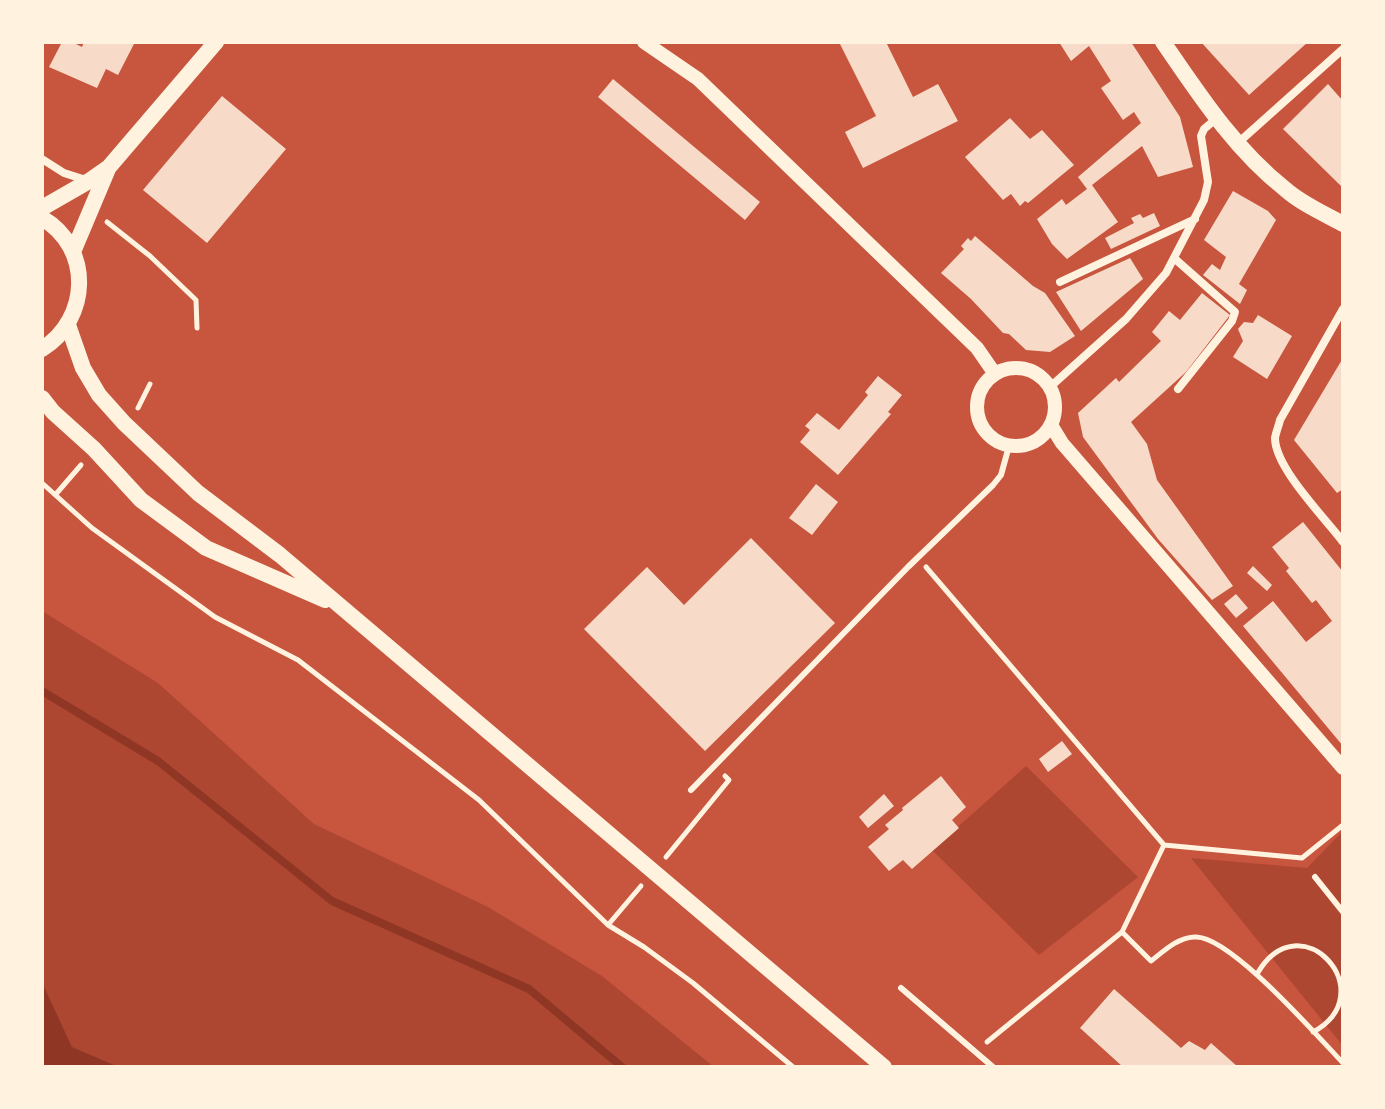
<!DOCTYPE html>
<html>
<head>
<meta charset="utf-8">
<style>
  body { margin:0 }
  #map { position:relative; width:1385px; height:1109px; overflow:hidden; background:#c8553d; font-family:"Noto Sans",sans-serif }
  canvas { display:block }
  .frame { position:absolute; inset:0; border:44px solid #fff3e0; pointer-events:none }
</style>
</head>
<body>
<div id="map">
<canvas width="1385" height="1109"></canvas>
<div class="frame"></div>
</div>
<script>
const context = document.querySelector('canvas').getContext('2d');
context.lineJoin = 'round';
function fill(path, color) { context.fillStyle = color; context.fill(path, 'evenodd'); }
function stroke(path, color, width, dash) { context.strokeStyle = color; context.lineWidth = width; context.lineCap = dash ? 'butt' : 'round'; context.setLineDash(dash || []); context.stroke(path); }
fill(new Path2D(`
  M42,611L158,683L314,824L488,907L602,976L714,1067H119L72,1047L42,982Z
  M1026,766L1138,877L1039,955L932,850Z
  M1343,831V1046L1191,858L1307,868Z`), '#ae4732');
fill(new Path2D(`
  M42,982L72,1047L119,1067H42Z`), '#8f3625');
stroke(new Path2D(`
  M42,691L158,761L332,901L529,989L622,1067`), '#8f3625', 8);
fill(new Path2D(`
  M62,42H72L82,47L84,42H135L118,75L106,69L97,88L49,67Z
  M839,42H886L913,97L938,84L958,121L863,168L845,132L876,116Z
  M1059,42H1131L1180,117L1193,167L1158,177L1142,146L1092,185L1118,222L1067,259L1052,244L1037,219L1062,199L1066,205L1087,189L1078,177L1141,123L1134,112L1123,120L1101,88L1111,81L1089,46L1071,61Z
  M1201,42H1308L1249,95Z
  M613,79L760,202L745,220L598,97Z
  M1328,84L1343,101V188L1283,129Z
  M222,96L286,149L207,243L143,190Z
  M1010,118L1030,139L1042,130L1074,165L1028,203L1025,201L1020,206L1011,194L1003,200L965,157Z
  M1233,191L1268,211L1276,220L1239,284L1247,290L1240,304L1203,275L1212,264L1220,270L1226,257L1204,240Z
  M1154,213L1160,226L1111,249L1105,238L1134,223L1131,218L1140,214L1143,218Z
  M975,236L1033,286L1045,293L1075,336L1050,352L1026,350L1009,334L1003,333L971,299L941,273L964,249L961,246L968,238L971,241Z
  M1130,258L1143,279L1081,331L1056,292Z
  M1202,293L1230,315L1186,372L1131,422L1147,444L1157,480L1233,586L1212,600L1158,539L1083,437L1078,413L1116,378L1119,382L1161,341L1152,332L1169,311L1180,320Z
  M1258,315L1292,336L1267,379L1233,357L1243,341L1238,329L1244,322L1253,323Z
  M1343,358V489L1337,493L1294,440Z
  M878,376L902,395L888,412L891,414L838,475L800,442L810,430L805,426L817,413L839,430L868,395L865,392Z
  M816,484L838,502L812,535L789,518Z
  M1303,522L1343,572V746L1243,626L1273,601L1306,642L1332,621L1316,600L1312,603L1286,571L1289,568L1272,547Z
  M751,538L835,623L705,751L584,629L647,567L684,605Z
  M1253,566L1272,585L1267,591L1247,573Z
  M1236,594L1248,608L1236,618L1224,604Z
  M1062,741L1072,754L1048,772L1039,759Z
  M941,776L966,807L952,820L959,828L912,869L903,860L889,871L868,847L889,829L885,825L903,810L902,808Z
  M884,794L894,806L868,828L859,817Z
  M1114,989L1181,1048L1189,1041L1205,1050L1211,1043L1238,1067H1123L1080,1028Z`), '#f7dbc8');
stroke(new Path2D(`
  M107,222L150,256L196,300L197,328
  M138,408L150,384
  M42,483L92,528L215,617L298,660L479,800L608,925L644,947L693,983L793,1067
  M56,494L81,465
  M926,567L1164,845L1302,858L1343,825
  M666,857L729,780L725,776
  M608,925L641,886
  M1122,932L1151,961C1164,951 1177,938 1194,937C1228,933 1318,1037 1343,1063
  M1257,974C1300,899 1385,993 1313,1032
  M987,1042L1122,932L1164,845`), '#fff3e0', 5);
stroke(new Path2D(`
  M691,790L908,567L993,485L1001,475L1009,446
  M1315,877L1343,912
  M901,988L993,1067`), '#fff3e0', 6);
stroke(new Path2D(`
  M1239,142L1343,49
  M42,159L64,173L89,181
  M1174,258L1235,312L1232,321L1178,389
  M1060,282L1195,219
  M1343,309L1280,420C1279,425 1276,432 1275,438C1275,468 1325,518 1343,542
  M1050,387L1126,319L1166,273L1204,200L1208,182L1201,136L1204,129L1217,118`), '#fff3e0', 8);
stroke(new Path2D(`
  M644,42L698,79L977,348L995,374
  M977 407a39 39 0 1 1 78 0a39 39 0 1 1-78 0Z
  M1051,425L1062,443L1343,768`), '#fff3e0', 14);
stroke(new Path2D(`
  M1163,42C1198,93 1235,150 1285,189C1302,204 1323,213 1343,224
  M42,208L89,181L109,167L216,42
  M42,218C93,248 90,319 42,349
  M73,252L108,169
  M68,325L83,368L99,395L124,423L198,493L280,555L884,1067
  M42,398L53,412L94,449L141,500L206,548L325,600`), '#fff3e0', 16);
</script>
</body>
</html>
